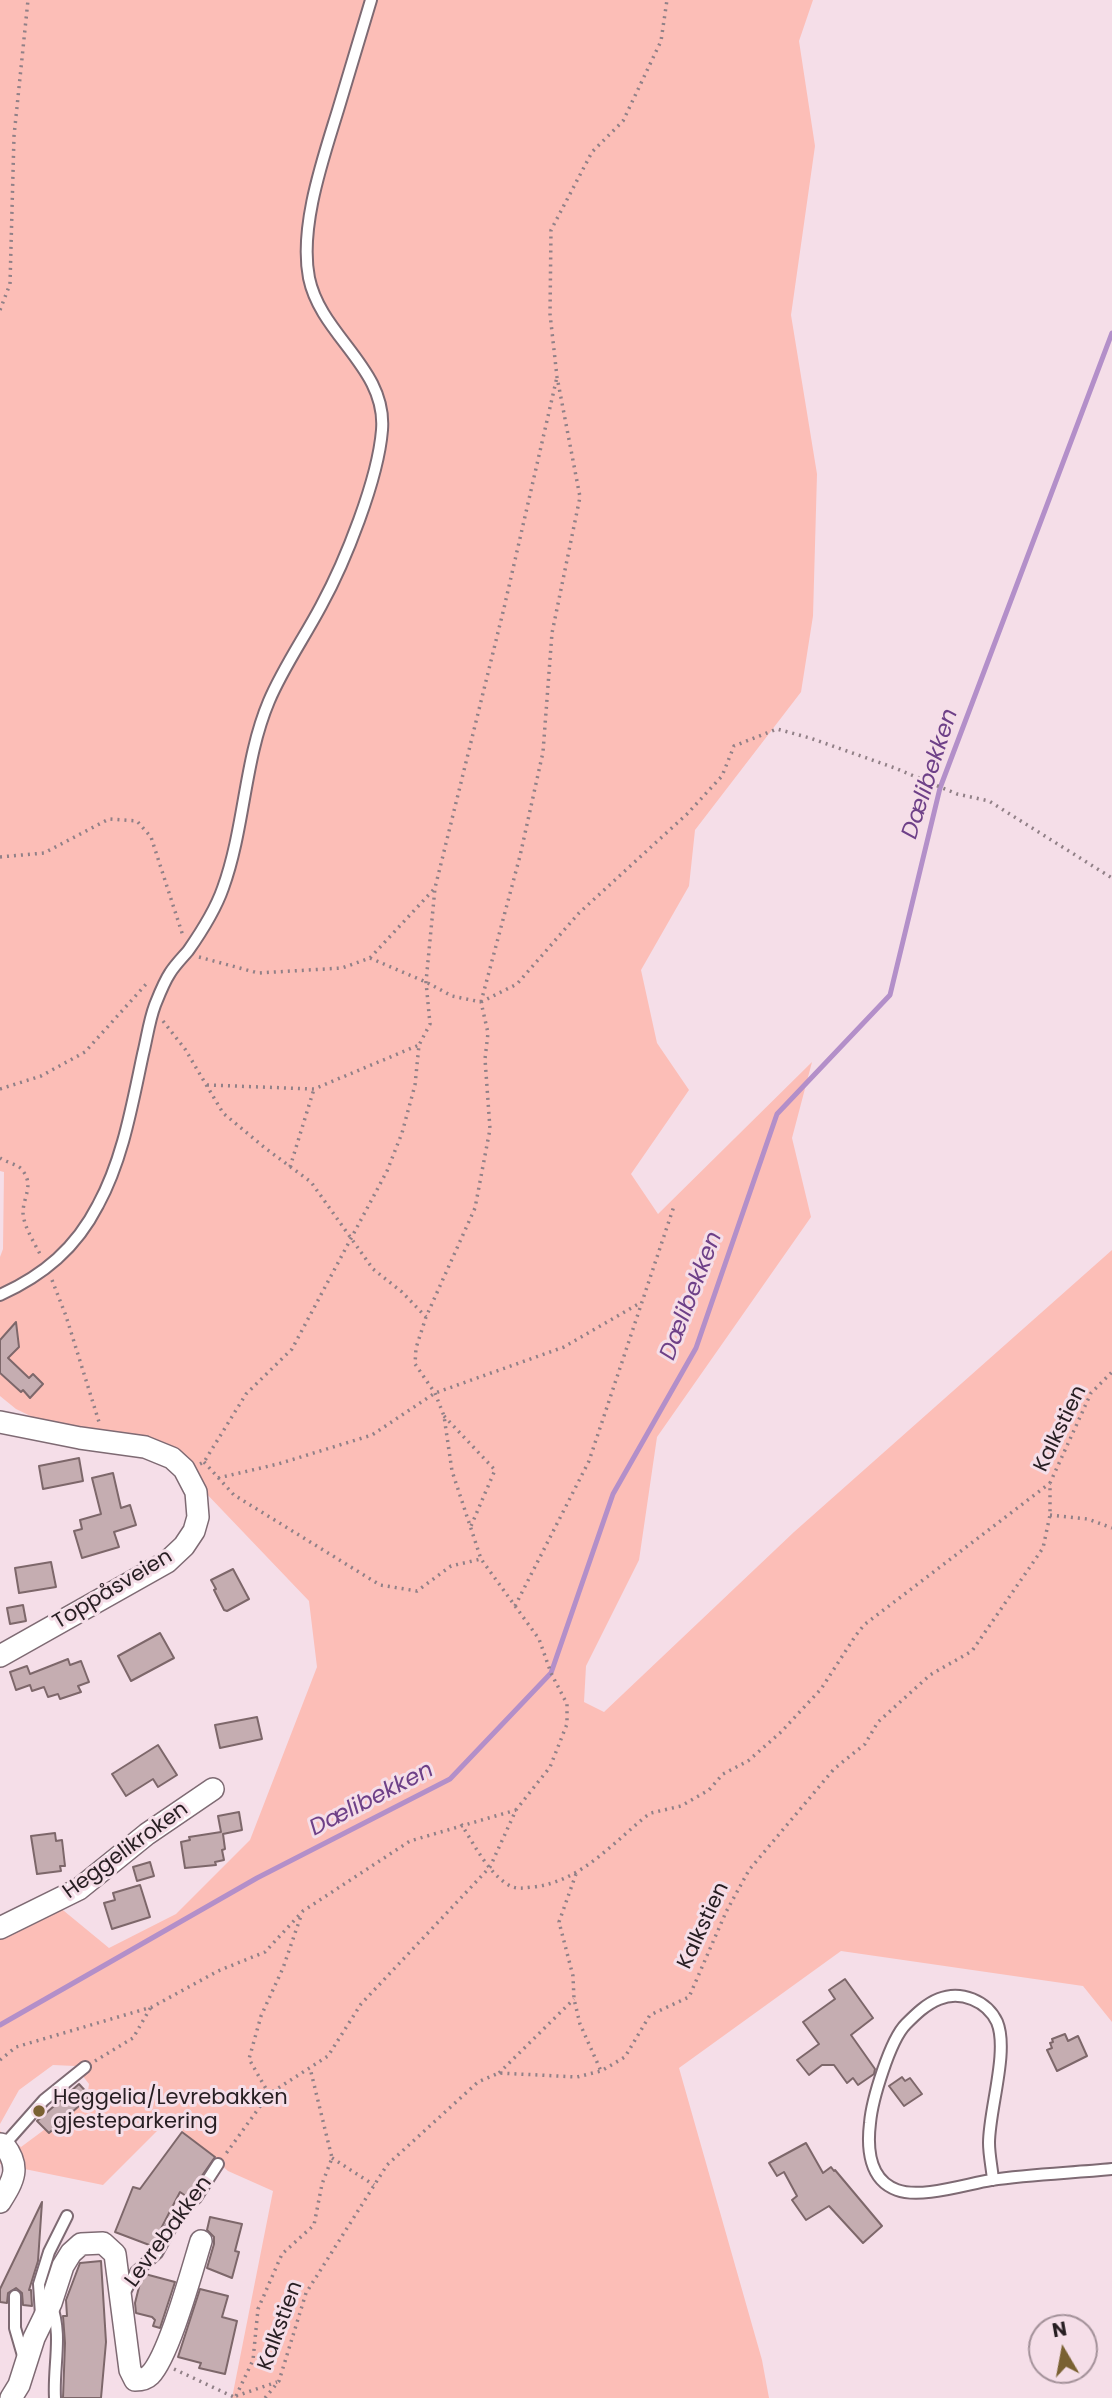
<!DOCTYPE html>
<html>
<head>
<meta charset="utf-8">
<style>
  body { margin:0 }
  #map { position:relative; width:1112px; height:2398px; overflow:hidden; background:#f5dee8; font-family:Poppins,sans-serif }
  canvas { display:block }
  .north { position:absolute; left:1028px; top:2314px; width:70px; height:70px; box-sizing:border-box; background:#f5dee8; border:2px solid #a39199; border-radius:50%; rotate:350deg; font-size:19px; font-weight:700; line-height:28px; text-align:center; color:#271e22 }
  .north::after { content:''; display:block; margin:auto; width:24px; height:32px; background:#7a6132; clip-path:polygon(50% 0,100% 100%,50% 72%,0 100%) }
</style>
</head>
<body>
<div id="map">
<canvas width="1112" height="2398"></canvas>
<div class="north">N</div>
</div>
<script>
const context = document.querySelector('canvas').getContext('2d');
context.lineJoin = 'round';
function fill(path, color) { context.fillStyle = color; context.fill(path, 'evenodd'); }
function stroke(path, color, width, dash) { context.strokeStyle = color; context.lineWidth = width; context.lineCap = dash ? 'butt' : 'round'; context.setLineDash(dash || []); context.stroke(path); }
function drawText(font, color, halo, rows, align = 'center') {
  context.font = font + ' Poppins,sans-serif'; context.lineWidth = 6; context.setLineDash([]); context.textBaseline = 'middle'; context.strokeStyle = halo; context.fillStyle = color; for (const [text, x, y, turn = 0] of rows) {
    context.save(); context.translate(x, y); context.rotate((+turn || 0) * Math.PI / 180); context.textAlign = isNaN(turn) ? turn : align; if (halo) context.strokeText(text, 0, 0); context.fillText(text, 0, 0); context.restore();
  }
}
fill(new Path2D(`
  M0,0H813L799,41L815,146L791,315L817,474L813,616L801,692L695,830L689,886L641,970L657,1043L689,1090L631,1174L658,1214L812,1062L792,1138L811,1217L657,1437L639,1560L586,1666L584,1702L604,1712L794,1532L1112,1250V2022L1083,1986L841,1951L679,2068L762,2360L769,2398H232L273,2191L228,2171L169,2119L103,2185L0,2164V2131L21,2147L87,2098L89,2084L75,2066L53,2065L19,2090L0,2124V1931L58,1906L109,1948L176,1914L250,1840L317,1667L309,1601L202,1489L145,1437L41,1421L16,1409L0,1396V1257L3,1249L4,1172L0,1171Z`), '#fcbeb7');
stroke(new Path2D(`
  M0,2025L257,1878L450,1779L551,1673L613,1494L696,1348L777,1114L890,995L940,788L1112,333`), '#b38fc9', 5);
const building = new Path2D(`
  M16,1322L19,1347L8,1358L29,1378L33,1374L43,1384L30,1398L23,1390L21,1392L0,1373V1340Z
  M79,1458L83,1481L43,1489L39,1466Z
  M113,1473L121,1508L130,1505L136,1525L114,1532L119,1547L82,1558L74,1531L82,1529L80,1520L101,1514L92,1478Z
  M51,1562L56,1587L19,1593L15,1568Z
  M233,1569L249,1599L227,1611L224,1610L214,1590L216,1589L211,1580Z
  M23,1605L26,1621L10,1624L7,1608Z
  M160,1633L174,1658L131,1681L118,1656Z
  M68,1659L70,1665L81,1661L89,1682L78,1686L81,1692L60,1699L58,1694L48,1697L44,1687L32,1691L30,1685L16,1690L10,1672L27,1666L30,1674Z
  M257,1717L262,1739L220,1748L215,1725Z
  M158,1745L177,1775L158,1787L153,1779L126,1796L112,1774Z
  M239,1812L242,1830L223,1834L225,1849L222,1850L224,1860L215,1862L216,1865L185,1868L181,1842L190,1840L189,1837L221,1832L218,1816Z
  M55,1833L56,1841L62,1840L65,1866H60L61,1871L37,1874L31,1836Z
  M150,1862L154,1876L137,1881L133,1867Z
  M140,1885L150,1917L112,1929L104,1903L115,1900L113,1893Z
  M845,1979L873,2018L851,2035L875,2069L874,2074L858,2085L853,2078L847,2083L834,2065H822L809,2075L797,2060L819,2044L803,2022L835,1999L829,1990Z
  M1065,2034L1068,2041L1078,2036L1087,2056L1057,2071L1047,2050L1052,2048L1050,2043L1053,2042L1052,2039Z
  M902,2077L905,2081L910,2078L922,2094L904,2106L889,2086Z
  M79,2084L90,2096L49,2133L37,2121Z
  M182,2132L215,2157L190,2193L186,2196L180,2192L152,2246L115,2232L133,2187L140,2189Z
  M806,2143L823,2173L831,2167L834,2171L835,2170L882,2226L863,2243L829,2206L806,2220L792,2200L797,2196L784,2172L777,2176L769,2163Z
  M42,2202L38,2261L29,2290H31L32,2306L23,2305L22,2293L16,2288L8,2293L7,2303L0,2302V2289Z
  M210,2217L242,2224L235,2251L239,2252L232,2278L207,2268L214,2244V2237L207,2230Z
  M101,2261L106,2342L101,2398H63L65,2343L63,2316H67L66,2300L80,2263Z
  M145,2274L175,2282L160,2328L153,2326L155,2320L152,2317L136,2313L135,2303L141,2279Z
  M200,2289L228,2296L222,2317L237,2321L225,2374L199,2368L201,2363L178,2357Z`);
fill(building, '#c5adb1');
stroke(building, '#7d676a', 2);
const lane = new Path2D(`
  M0,1295C44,1275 76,1248 98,1205C123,1159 132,1105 143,1054C147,1038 149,1021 155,1005C159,995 164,982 170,973C175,965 182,958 188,951C202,931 215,911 223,888C245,827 244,760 269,701C283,668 304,638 321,606C345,562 378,480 382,430C387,368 321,336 309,278C299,227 323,159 338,110C349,73 360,37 371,0
  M4,2145L44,2100L85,2067
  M993,2180C992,2168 989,2155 989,2143C989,2110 1009,2051 997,2022C987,2001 961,1990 939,1999C926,2004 915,2015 906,2024C890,2040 872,2100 870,2123C867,2148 869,2180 897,2190C921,2199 966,2184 991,2180C1031,2174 1072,2173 1112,2169
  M15,2296V2328L24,2359
  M122,2297L136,2272L157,2253L178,2215L196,2198L218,2164
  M51,2304C63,2335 53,2366 55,2398
  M41,2315L39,2284L49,2252L67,2216`);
const street = new Path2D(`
  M0,1422L80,1438L145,1447L172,1458L184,1469L196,1492L198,1517L194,1531L184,1546L167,1562L0,1656
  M0,1928L79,1889L147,1834L213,1789
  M0,2144L4,2145C21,2167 14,2180 0,2202
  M11,2398L19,2385L34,2338L51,2303L63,2266L71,2253L81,2244L103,2243L115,2254L130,2370L135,2380C141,2380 146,2379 150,2375C169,2356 192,2270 201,2241`);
stroke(lane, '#7e6a73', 14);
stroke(street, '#7e6a73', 24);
stroke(new Path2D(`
  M0,310L10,284L14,136L28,0
  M0,857L44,853L109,819L137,821L151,837L183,936
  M199,957L258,973L342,968L370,958L426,982L452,996L481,1002L488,1033L485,1059L490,1129L475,1208L426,1317L416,1348L415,1364L435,1393L444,1416L452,1471L481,1559L539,1639L551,1673L567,1704V1724L550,1767L516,1810L490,1867L361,2004L328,2056L269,2094L225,2155
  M370,958L435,888
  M481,1002L520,856L543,752L552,633L580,497L557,377L550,314L551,230L592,152L623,121L661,41L667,0
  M481,1002L517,984L579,913L687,814L722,776L734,746L777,729L810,738L895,768L957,794L989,801L1112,878
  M163,1021L185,1049L223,1113L265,1148L311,1182L373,1269L402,1292L426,1317
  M207,1085L314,1089L419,1045
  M0,1089L41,1076L85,1052L148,982
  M0,1158C7,1163 19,1164 23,1171C34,1186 23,1197 23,1213C24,1227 34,1242 40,1254
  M290,1167L314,1089
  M52,1280L66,1316L99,1422
  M444,1416L495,1470L471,1526
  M204,1462L234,1495L380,1585L417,1591L451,1566L481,1559
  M200,1464L204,1462L246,1394L292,1349L387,1171L402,1133L415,1085L419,1045L430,1024L426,982L435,888L504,608L557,377
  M218,1478L278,1464L372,1435L435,1393L564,1347L640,1303
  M1050,1515L1088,1519L1112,1528
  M515,1606L589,1461L674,1206
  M461,1824C474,1844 487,1871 507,1884C515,1890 523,1888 533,1887C579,1882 610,1846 645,1817L651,1813L681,1806L709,1790L723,1774L748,1761L781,1732L821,1689L856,1635L864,1625L1050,1483
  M576,1874L559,1922L573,1976L574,1999L580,2024L601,2071
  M0,2060L16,2047L152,2007L218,1971L265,1952L303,1911L410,1841L516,1810
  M95,2061L133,2038L151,2007
  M499,2073L574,1999
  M269,2094L249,2059L261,2016L283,1968L302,1913
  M332,2158L374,2185
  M174,2369L236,2398
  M236,2396L253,2360L258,2309L282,2254L314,2225L322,2184L332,2158L310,2068
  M236,2396L277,2382
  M265,2398L279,2381L306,2293L387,2165L478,2082L499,2073L577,2077L601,2071L625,2057L650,2015L689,1997L726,1912L749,1870L834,1769L865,1744L878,1722L930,1675L972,1651L1043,1548L1050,1515V1483L1091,1393L1112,1372`), '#918087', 3.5, [2, 5]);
stroke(lane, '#fff', 10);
stroke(street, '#fff', 21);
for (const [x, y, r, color] of [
  [39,2111,7,"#7a6132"]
]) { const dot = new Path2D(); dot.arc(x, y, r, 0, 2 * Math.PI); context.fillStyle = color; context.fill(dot); stroke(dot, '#f5dee8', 2.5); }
drawText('21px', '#271e22', '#f5dee8', [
  ["Kalkstien",1061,1429,-64],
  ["Toppåsveien",113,1590,-31],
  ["Heggelikroken",126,1851,-36],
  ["Kalkstien",704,1926,-65],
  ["Levrebakken",169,2232,-54],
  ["Kalkstien",281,2326,-70]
]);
drawText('21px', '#271e22', '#f5dee8', [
  ["Heggelia/Levrebakken",53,2099],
  ["gjesteparkering",53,2123]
], 'left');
drawText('italic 23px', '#6e4088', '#f5dee8', [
  ["Dælibekken",931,774,-72],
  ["Dælibekken",692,1296,-69],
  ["Dælibekken",372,1800,-27]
]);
</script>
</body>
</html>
